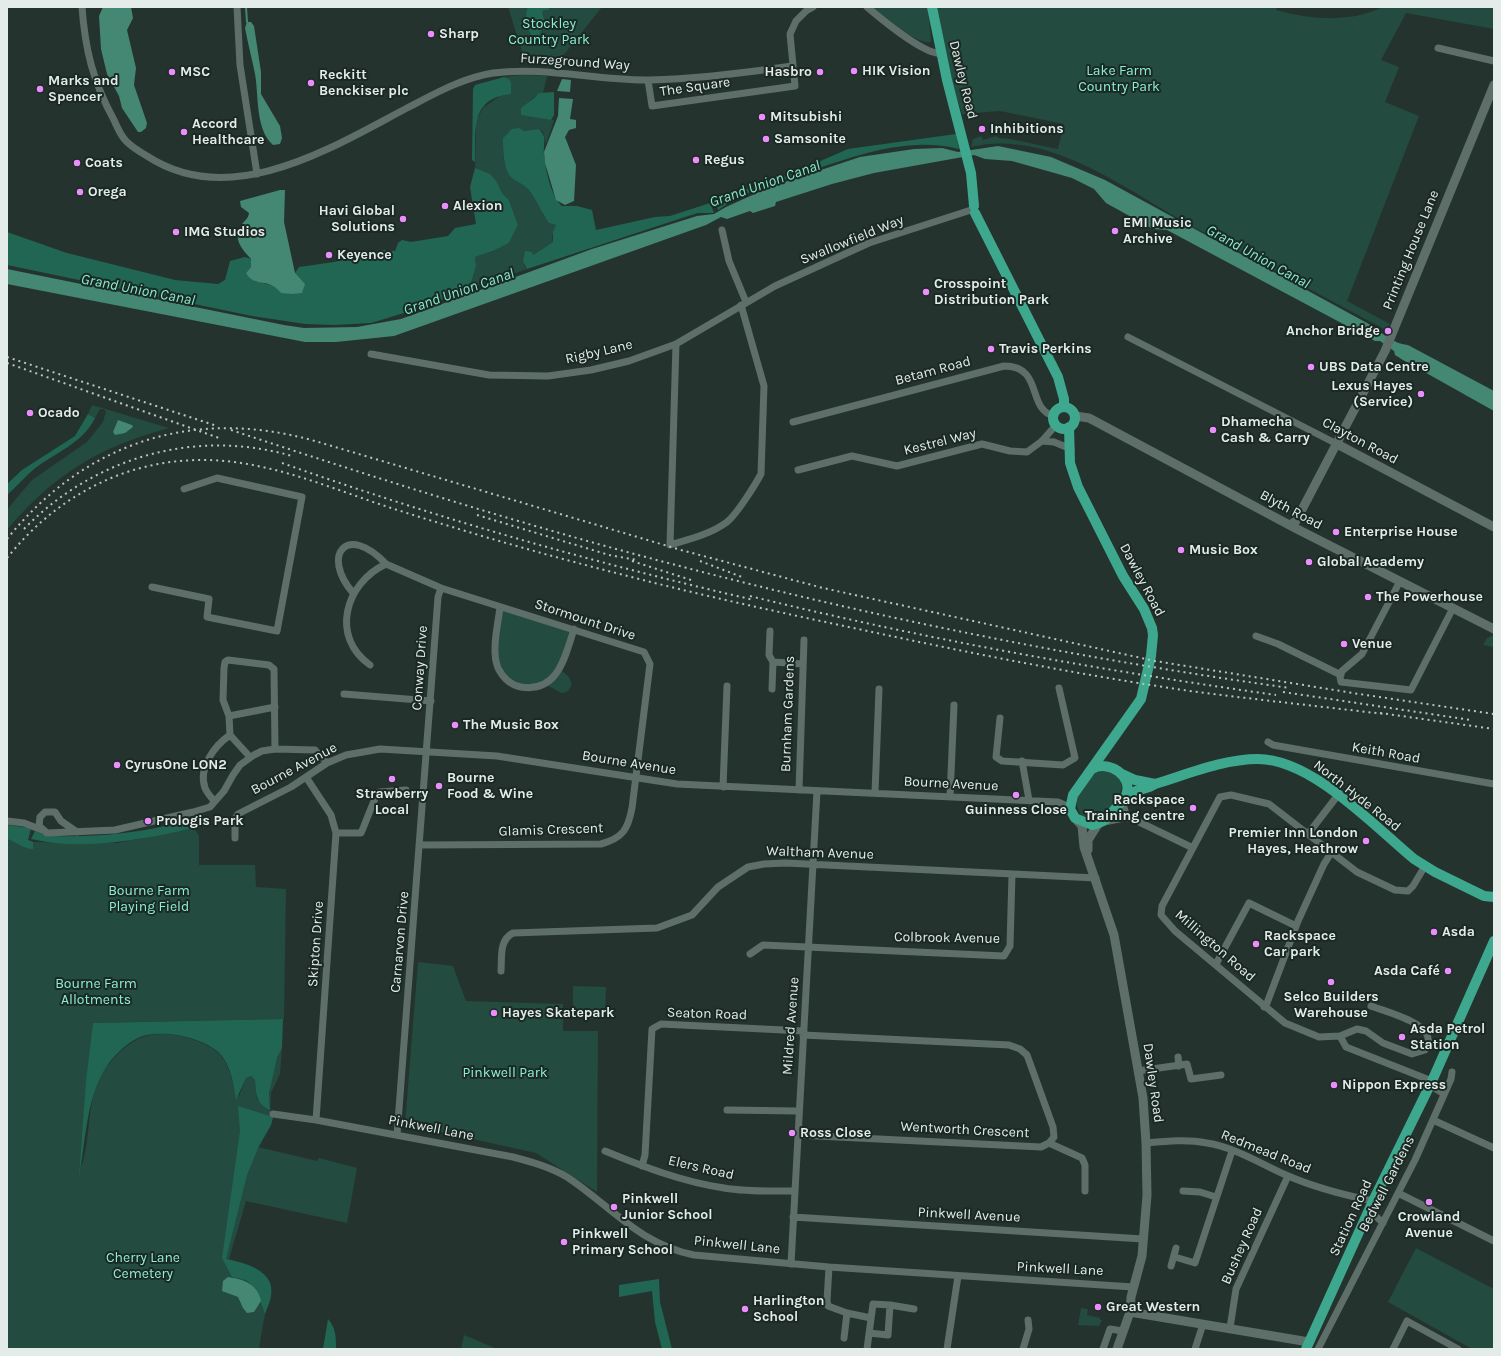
<!DOCTYPE html>
<html>
<head>
<meta charset="utf-8">
<style>
  body { margin:0 }
  #map { position:relative; width:1501px; height:1356px; overflow:hidden; background:#25332e; font-family:Karla,sans-serif }
  canvas { display:block }
  .frame { position:absolute; inset:0; border:8px solid #e3ece9; pointer-events:none }
</style>
</head>
<body>
<div id="map">
<canvas width="1501" height="1356"></canvas>
<div class="frame"></div>
</div>
<script>
const context = document.querySelector('canvas').getContext('2d');
context.lineJoin = 'round';
function fill(path, color) { context.fillStyle = color; context.fill(path, 'evenodd'); }
function stroke(path, color, width, dash) { context.strokeStyle = color; context.lineWidth = width; context.lineCap = dash ? 'butt' : 'round'; context.setLineDash(dash || []); context.stroke(path); }
function drawText(font, color, halo, rows, align = 'center') {
  context.font = font + ' Karla,sans-serif'; context.lineWidth = 4; context.setLineDash([]); context.textBaseline = 'middle'; context.strokeStyle = halo; context.fillStyle = color; for (const [text, x, y, turn = 0] of rows) {
    context.save(); context.translate(x, y); context.rotate((+turn || 0) * Math.PI / 180); context.textAlign = isNaN(turn) ? turn : align; if (halo) context.strokeText(text, 0, 0); context.fillText(text, 0, 0); context.restore();
  }
}
fill(new Path2D(`
  M508,7H602L562,57L524,58Z
  M872,7H928L931,42C918,46 884,16 872,7Z
  M936,7H1277L1276,10C1313,20 1348,23 1383,7H1494V29L1406,13L1381,60L1399,67L1385,102L1419,116L1347,301L1390,324L1386,330C1324,297 1261,263 1199,230C1133,195 1051,127 971,147L973,139L981,136L983,140L996,136L998,138L1010,139L1058,149L1064,124L1000,111L962,114L950,76Z
  M523,75L547,76L543,93C535,93 525,107 521,114L554,120L546,144L543,132L538,129L508,133L503,138L504,161L511,177L527,188L538,202L544,216L556,225L552,237L553,242L533,255L524,265L527,269L469,290L476,266L475,257L493,251L509,243L518,225L509,200L502,193L497,182L475,168L476,121L483,108L501,95L509,79L504,77Z
  M92,405L169,428C99,447 54,474 7,530V510L15,500L32,480L87,442L103,422L106,411L103,409H100L95,418L88,414Z
  M500,607L574,629L559,669C568,675 577,682 567,692L561,693L545,684L529,688L506,680L496,652Z
  M1494,635V647L1483,645L1487,638Z
  M1106,770C1127,779 1125,789 1112,805C1107,811 1104,817 1096,819C1092,820 1086,817 1081,815C1070,795 1082,788 1094,772Z
  M7,825L31,828L28,840L33,842L117,843L194,828L199,836V865H255L256,887L286,889L284,1019L93,1023L80,1170C90,1147 87,1112 96,1086C100,1075 107,1065 116,1056C138,1033 157,1030 188,1038C199,1041 212,1046 220,1055C231,1066 231,1083 239,1096L246,1078L251,1076L255,1080L257,1099L270,1109C267,1090 273,1065 282,1048L280,1074L271,1093L270,1116L273,1117L271,1125L258,1147L317,1161L319,1158L357,1168L347,1223L246,1201L229,1259C247,1264 272,1270 271,1294C271,1301 266,1308 265,1315C262,1326 261,1338 259,1349H7Z
  M418,962L453,966L466,1001L563,1004V1031H598L597,1192L536,1153L405,1124Z
  M573,986L606,987L605,1019L573,1018Z
  M1416,1248L1494,1289V1349H1472L1388,1302Z
  M1081,1308L1088,1309L1087,1315L1100,1318V1320H1102L1099,1326L1078,1325Z
  M464,1335L497,1349H461Z`), '#234b3f');
fill(new Path2D(`
  M528,7H549V10H544L542,12L544,20L539,37L531,35C527,26 524,16 528,7Z
  M504,77L509,79L511,83V94C469,98 476,132 475,162L472,160L473,89L475,85Z
  M554,92V115L551,120L521,115V108L533,99L539,93Z
  M519,128L524,131L538,129C548,136 543,144 544,154C546,171 550,194 562,206H577L592,210L596,230L655,217L670,216L710,203L714,213H698L685,217L527,269L523,261L525,251L532,252L533,255L553,242V232L556,225L549,223C541,212 537,200 528,189C524,185 518,182 513,179C503,171 503,149 503,138L512,129Z
  M956,134L959,149C906,135 849,158 798,175C771,184 741,193 718,210L716,198L777,180L848,149Z
  M475,168L490,174L497,182L502,193L509,200L518,225L509,243L493,251L475,257L476,266L469,290L404,313L371,323L334,325L305,324L252,316L7,265V232L67,253L175,280L218,284L225,280L230,261L245,257L251,259V267L246,273L255,281L275,286L295,273L299,267L334,262L383,250L395,251L398,243L402,240L411,242L448,236L455,228L476,224L470,187Z
  M88,414L95,418C82,444 56,452 34,469C25,477 16,487 7,495V484L22,470L75,436Z
  M200,815L206,825C152,838 86,852 31,839L35,831C50,838 63,836 79,836C121,835 161,830 200,815Z
  M7,825L31,828L28,840L33,842V849C23,849 17,842 7,839Z
  M283,1019L282,1048L277,1058L269,1093L270,1110C256,1104 256,1094 255,1080L251,1076L246,1078L236,1100C234,1085 231,1067 221,1055C205,1037 159,1028 138,1038C127,1043 116,1054 109,1063C86,1094 86,1140 79,1177L86,1081L93,1023Z
  M238,1106L273,1117L271,1125L258,1148L247,1175L226,1259C244,1263 276,1270 271,1296C270,1302 267,1308 265,1314L256,1289L246,1280L232,1277L222,1258L240,1131Z
  M659,1279L660,1302L672,1349H662L655,1322L652,1291L619,1297V1285Z
  M328,1319C336,1328 336,1338 336,1349H323Z`), '#206653');
fill(new Path2D(`
  M103,7H131L133,18L127,30L136,68L134,85L147,123L146,128L141,132H138L122,108L119,96L107,74L101,49L99,16Z
  M247,22H251L254,26L261,72V94L280,126L282,138L280,144L273,145C255,129 259,96 255,74C252,59 248,44 245,28Z
  M562,79L571,80L570,92L557,91Z
  M559,98L573,99L570,119L576,120V128L569,130L565,137L576,165L574,201L565,205L556,200L545,163L544,152L558,116Z
  M998,146L1051,157L1105,180L1367,323C1381,331 1390,343 1408,345L1494,391V411L1403,360L1395,355L1394,351L1380,341H1375L1167,230L1153,229L1106,203L1094,189L1072,178L1012,161L985,159L974,155L874,173L832,184L776,202L775,206L753,213L750,211L727,219L721,217L706,225L394,336L336,342H305L7,284V269L284,325L304,328L357,327L401,319L592,249L697,216L714,214L726,207L770,187L860,157L914,149L942,148L958,152Z
  M280,190H285L284,222L295,273L305,284L302,293L292,294L281,293C269,277 254,288 246,273L251,267V259C243,250 232,239 241,226C244,220 248,220 249,213L241,207L240,201Z
  M118,420L132,425L133,427L125,433L115,435L113,432Z
  M228,1277C243,1279 258,1284 261,1301L254,1312L247,1313L243,1308L238,1297L222,1291L223,1281Z`), '#448773');
stroke(new Path2D(`
  M246,7L247,22`), '#448773', 2);
stroke(new Path2D(`
  M82,7C85,49 93,82 114,120C117,127 121,136 126,141C132,147 140,152 147,156C231,211 331,148 407,108C434,94 462,78 493,73C545,66 597,81 649,80C697,79 744,73 792,66
  M237,7L240,65L257,174
  M867,7C880,18 927,57 942,53
  M1438,48L1494,61
  M648,80L652,106L795,86L790,34L796,21L806,11L813,7
  M722,230L729,261L746,302
  M1128,337L1337,444
  M676,344L670,545C690,539 711,534 727,522C737,514 755,485 761,474L764,386L741,305
  M371,354L489,375L548,376L591,370L629,361L676,344L775,286L847,253L869,243L971,210
  M793,422L1004,366C1044,366 1026,409 1054,416
  M1042,441L1054,442L1071,449
  M798,470L852,456L897,466L982,444L1010,451L1027,452L1042,441L1056,425
  M1400,581L1362,654L1342,671L1340,677L1341,682L1411,690L1453,608
  M152,587L209,599L207,617L277,631L302,497L217,478L184,489
  M353,593C320,554 348,523 386,564
  M500,607C498,625 491,651 498,668C503,678 510,685 521,687C558,693 565,657 574,629
  M770,631L769,655L773,662L772,689
  M1256,636L1278,644L1341,675
  M773,662L803,664
  M370,665C330,637 345,583 386,564L441,588L644,652L650,664L632,808C628,829 623,838 601,844L420,845
  M344,694L431,701
  M229,716L275,707
  M1000,718L996,757L1002,761L1063,765L1075,758L1059,688
  M1268,742L1273,745L1494,784
  M250,757L230,735L229,716L223,700L224,668L225,662L228,660L269,665L274,669L275,749
  M1022,761L1029,800
  M306,777L331,815L336,833L316,1120
  M723,787L727,686
  M799,790L804,640
  M875,793L879,689
  M950,797L954,705
  M214,801C211,797 207,793 205,788C198,768 214,746 230,735
  M1122,801L1126,814L1133,819L1193,848
  M7,821L24,823L42,830
  M1104,822L1124,818L1133,819
  M77,832L61,821L55,812H45L40,817L39,826L47,833L115,830L193,812L210,807L224,791L233,775L240,765L254,755L262,751L275,749L315,750L327,763
  M336,833H361C365,825 375,795 379,792L406,790
  M1308,834L1338,795
  M235,838V819L238,814L291,787L327,763L346,755L380,749L497,756L677,784L1058,802L1067,806L1071,811
  M750,954L763,945L1004,956L1010,946L1012,874
  M1216,964L1249,903L1296,926
  M501,971C502,957 499,940 513,933L657,928L692,915L718,887L748,867L764,864L785,863L1096,878
  M1371,1006C1389,1013 1442,1025 1425,1050L1412,1054L1383,1043L1366,1031L1357,1029L1340,1036L1319,1037L1285,1023L1175,931L1161,915L1162,906L1220,797L1231,795L1269,804L1357,872L1395,890L1408,891L1413,886L1425,866
  M1264,1007L1267,1003L1298,921L1324,864L1331,853
  M1340,1036L1346,1047L1432,1081
  M1178,1057L1179,1066
  M1138,1071L1187,1064L1191,1079L1221,1075
  M1430,1085L1444,1094
  M727,1110L798,1111
  M273,1114L316,1120L513,1157C532,1162 550,1167 567,1177C611,1206 639,1244 694,1255L829,1267L1133,1287
  M1433,1120L1494,1148
  M397,1135L438,597L441,588
  M797,1135L1041,1147L1049,1143L1054,1137L1053,1127L1027,1055L1020,1049L1009,1045L803,1035
  M1049,1143L1082,1158L1085,1165V1191
  M1146,1143C1167,1141 1187,1139 1207,1143C1234,1147 1261,1164 1286,1175C1313,1187 1344,1195 1373,1201
  M605,1151C644,1167 683,1182 724,1188C747,1192 771,1191 794,1191
  M642,1166L645,1155L652,1029L661,1024L804,1031
  M1183,1191L1200,1192L1216,1197
  M1398,1193L1494,1241
  M1369,1210L1383,1223
  M793,1217L1143,1239
  M1175,1257L1195,1263L1232,1151
  M791,1264L817,791
  M1171,1266L1176,1248
  M829,1267L827,1301L828,1306L847,1313L871,1318
  M890,1305L914,1309
  M1230,1328L1236,1289L1288,1176
  M844,1338L847,1313
  M867,1349L873,1304L890,1305L888,1335L869,1333
  M947,1349L958,1276
  M1023,1349L1029,1329L1028,1320
  M1103,1349L1110,1329L1123,1331
  M1195,1349L1203,1324
  M1318,1349L1415,1160L1451,1079L1452,1072
  M1393,1349L1407,1321L1458,1349`), '#5e6e68', 7);
stroke(new Path2D(`
  M1075,416L1089,418L1295,528L1494,629
  M1337,444L1494,527
  M1290,525L1296,521L1385,351L1494,85
  M1075,818L1082,826L1084,847L1114,935L1143,1098L1146,1143L1147,1195L1142,1256L1131,1297L1130,1312L1117,1349
  M1088,850V840L1098,824
  M1130,1312L1309,1342`), '#5e6e68', 9);
stroke(new Path2D(`
  M932,7L947,80L971,173L974,206
  M975,213L1058,377L1064,399V407
  M1053 418a11 11 0 1 1 22 0a11 11 0 1 1-22 0Z
  M1069,427L1070,463L1078,487L1123,576L1144,609L1152,628L1153,635L1151,656L1141,699L1073,795L1070,809L1075,818L1092,825C1103,823 1108,818 1114,810C1118,806 1124,800 1126,795C1134,776 1108,759 1092,769
  M1122,774L1135,780L1155,784
  M1126,796C1135,789 1146,790 1155,784C1188,774 1224,759 1258,759C1312,759 1374,826 1414,859L1435,872L1484,896L1494,897
  M1306,1349L1373,1201L1432,1081L1494,941`), '#3ea88e', 10);
stroke(new Path2D(`
  M7,357L217,426
  M7,363L219,438
  M231,430C376,478 523,525 672,564C875,618 1082,659 1290,688
  M282,463C437,518 594,563 754,600
  M477,515L609,555L637,560
  M24,529C94,457 196,428 292,456
  M7,539C86,441 195,407 315,441L681,550L823,588L1155,661L1359,694L1494,714
  M7,558C55,498 122,461 199,460C265,459 327,487 388,507C466,532 545,555 624,575C703,596 783,613 863,630C969,653 1076,674 1183,690C1250,699 1317,706 1384,714
  M632,561L691,580
  M700,561L742,577
  M750,596C923,639 1099,670 1276,695
  M1283,692L1471,720
  M1380,713L1494,729`), '#bbc5c2', 2, [2, 4]);
for (const [x, y, r, color] of [
  [431,34,4,"#eb8dfc"],
  [854,71,4,"#eb8dfc"],
  [172,72,4,"#eb8dfc"],
  [820,72,4,"#eb8dfc"],
  [311,83,4,"#eb8dfc"],
  [40,89,4,"#eb8dfc"],
  [762,117,4,"#eb8dfc"],
  [982,129,4,"#eb8dfc"],
  [184,132,4,"#eb8dfc"],
  [766,139,4,"#eb8dfc"],
  [696,160,4,"#eb8dfc"],
  [77,163,4,"#eb8dfc"],
  [80,192,4,"#eb8dfc"],
  [445,206,4,"#eb8dfc"],
  [403,219,4,"#eb8dfc"],
  [1115,231,4,"#eb8dfc"],
  [176,232,4,"#eb8dfc"],
  [329,255,4,"#eb8dfc"],
  [926,292,4,"#eb8dfc"],
  [1388,331,4,"#eb8dfc"],
  [991,349,4,"#eb8dfc"],
  [1311,367,4,"#eb8dfc"],
  [1421,394,4,"#eb8dfc"],
  [30,413,4,"#eb8dfc"],
  [1213,430,4,"#eb8dfc"],
  [1336,532,4,"#eb8dfc"],
  [1181,550,4,"#eb8dfc"],
  [1309,562,4,"#eb8dfc"],
  [1368,597,4,"#eb8dfc"],
  [1344,644,4,"#eb8dfc"],
  [455,725,4,"#eb8dfc"],
  [117,765,4,"#eb8dfc"],
  [392,779,4,"#eb8dfc"],
  [439,786,4,"#eb8dfc"],
  [1016,795,4,"#eb8dfc"],
  [1193,808,4,"#eb8dfc"],
  [148,821,4,"#eb8dfc"],
  [1366,841,4,"#eb8dfc"],
  [1434,932,4,"#eb8dfc"],
  [1256,944,4,"#eb8dfc"],
  [1448,971,4,"#eb8dfc"],
  [1331,982,4,"#eb8dfc"],
  [494,1013,4,"#eb8dfc"],
  [1402,1037,4,"#eb8dfc"],
  [1334,1085,4,"#eb8dfc"],
  [792,1133,4,"#eb8dfc"],
  [1429,1202,4,"#eb8dfc"],
  [614,1207,4,"#eb8dfc"],
  [564,1242,4,"#eb8dfc"],
  [1098,1307,4,"#eb8dfc"],
  [745,1309,4,"#eb8dfc"]
]) { const dot = new Path2D(); dot.arc(x, y, r, 0, 2 * Math.PI); context.fillStyle = color; context.fill(dot); stroke(dot, '#1b2924', 1.5); }
drawText('14px', '#8bf0d1', '#1b2924', [
  ["Stockley",549,24],
  ["Country Park",549,40],
  ["Lake Farm",1119,71],
  ["Country Park",1119,87],
  ["Bourne Farm",149,891],
  ["Playing Field",149,907],
  ["Bourne Farm",96,984],
  ["Allotments",96,1000],
  ["Pinkwell Park",505,1073],
  ["Cherry Lane",143,1258],
  ["Cemetery",143,1274]
]);
drawText('bold 14px', '#e3ece9', '#1b2924', [
  ["Sharp",439,34],
  ["HIK Vision",862,71],
  ["MSC",180,72],
  ["Hasbro",812,72,"right"],
  ["Reckitt",319,75],
  ["Benckiser plc",319,91],
  ["Marks and",48,81],
  ["Spencer",48,97],
  ["Mitsubishi",770,117],
  ["Accord",192,124],
  ["Healthcare",192,140],
  ["Inhibitions",990,129],
  ["Samsonite",774,139],
  ["Regus",704,160],
  ["Coats",85,163],
  ["Orega",88,192],
  ["Alexion",453,206],
  ["Havi Global",395,211,"right"],
  ["Solutions",395,227,"right"],
  ["EMI Music",1123,223],
  ["Archive",1123,239],
  ["IMG Studios",184,232],
  ["Keyence",337,255],
  ["Crosspoint",934,284],
  ["Distribution Park",934,300],
  ["Anchor Bridge",1380,331,"right"],
  ["Travis Perkins",999,349],
  ["UBS Data Centre",1319,367],
  ["Lexus Hayes",1413,386,"right"],
  ["(Service)",1413,402,"right"],
  ["Ocado",38,413],
  ["Dhamecha",1221,422],
  ["Cash & Carry",1221,438],
  ["Enterprise House",1344,532],
  ["Music Box",1189,550],
  ["Global Academy",1317,562],
  ["The Powerhouse",1376,597],
  ["Venue",1352,644],
  ["The Music Box",463,725],
  ["CyrusOne LON2",125,765],
  ["Bourne",447,778],
  ["Food & Wine",447,794],
  ["Strawberry",392,794,"center"],
  ["Local",392,810,"center"],
  ["Rackspace",1185,800,"right"],
  ["Training centre",1185,816,"right"],
  ["Guinness Close",1016,810,"center"],
  ["Prologis Park",156,821],
  ["Premier Inn London",1358,833,"right"],
  ["Hayes, Heathrow",1358,849,"right"],
  ["Asda",1442,932],
  ["Rackspace",1264,936],
  ["Car park",1264,952],
  ["Asda Café",1440,971,"right"],
  ["Selco Builders",1331,997,"center"],
  ["Warehouse",1331,1013,"center"],
  ["Hayes Skatepark",502,1013],
  ["Asda Petrol",1410,1029],
  ["Station",1410,1045],
  ["Nippon Express",1342,1085],
  ["Ross Close",800,1133],
  ["Pinkwell",622,1199],
  ["Junior School",622,1215],
  ["Crowland",1429,1217,"center"],
  ["Avenue",1429,1233,"center"],
  ["Pinkwell",572,1234],
  ["Primary School",572,1250],
  ["Harlington",753,1301],
  ["School",753,1317],
  ["Great Western",1106,1307]
], 'left');
drawText('14px', '#e3ece9', '#1b2924', [
  ["Furzeground Way",575,62,4],
  ["Dawley Road",963,80,76],
  ["The Square",695,87,-8],
  ["Swallowfield Way",852,240,-22],
  ["Printing House Lane",1411,250,-68],
  ["Rigby Lane",599,352,-13],
  ["Betam Road",933,371,-15],
  ["Clayton Road",1360,441,28],
  ["Kestrel Way",940,442,-14],
  ["Blyth Road",1291,510,28],
  ["Dawley Road",1142,580,62],
  ["Stormount Drive",585,620,18],
  ["Conway Drive",420,668,-86],
  ["Burnham Gardens",788,714,-88],
  ["Keith Road",1386,753,10],
  ["Bourne Avenue",629,763,9],
  ["Bourne Avenue",294,769,-28],
  ["Bourne Avenue",951,784,3],
  ["North Hyde Road",1357,796,38],
  ["Glamis Crescent",551,830,-2],
  ["Waltham Avenue",820,853,2],
  ["Colbrook Avenue",947,938,1],
  ["Carnarvon Drive",400,942,-85],
  ["Skipton Drive",316,944,-86],
  ["Millington Road",1215,946,41],
  ["Seaton Road",707,1014,2],
  ["Mildred Avenue",791,1026,-86],
  ["Dawley Road",1153,1083,82],
  ["Pinkwell Lane",431,1128,11],
  ["Wentworth Crescent",965,1130,3],
  ["Redmead Road",1266,1152,22],
  ["Elers Road",701,1168,13],
  ["Bedwell Gardens",1387,1184,-63],
  ["Pinkwell Avenue",969,1215,3],
  ["Station Road",1351,1218,-65],
  ["Pinkwell Lane",737,1245,6],
  ["Bushey Road",1242,1246,-66],
  ["Pinkwell Lane",1060,1269,3]
]);
drawText('italic 15px', '#86eccc', '#1b2924', [
  ["Grand Union Canal",765,184,-19],
  ["Grand Union Canal",1258,257,29],
  ["Grand Union Canal",138,290,11],
  ["Grand Union Canal",459,292,-19]
]);
</script>
</body>
</html>
